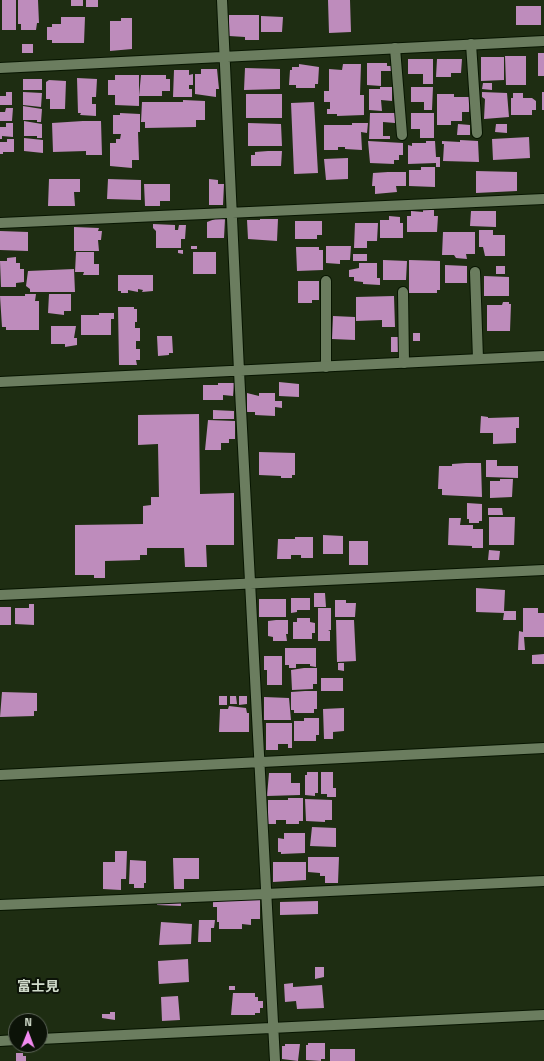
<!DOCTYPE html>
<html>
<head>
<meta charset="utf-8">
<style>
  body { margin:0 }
  #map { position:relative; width:544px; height:1061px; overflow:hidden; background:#1e2d12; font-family:"Titillium Web",sans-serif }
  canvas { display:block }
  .north { position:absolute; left:8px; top:1013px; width:40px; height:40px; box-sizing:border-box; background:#0c1308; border:1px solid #5b6356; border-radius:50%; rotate:1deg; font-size:11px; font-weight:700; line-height:16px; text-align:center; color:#d1dccb }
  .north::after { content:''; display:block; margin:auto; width:14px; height:18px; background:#f38af1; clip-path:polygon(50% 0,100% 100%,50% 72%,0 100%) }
</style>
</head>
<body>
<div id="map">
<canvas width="544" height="1061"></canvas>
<div class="north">N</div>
</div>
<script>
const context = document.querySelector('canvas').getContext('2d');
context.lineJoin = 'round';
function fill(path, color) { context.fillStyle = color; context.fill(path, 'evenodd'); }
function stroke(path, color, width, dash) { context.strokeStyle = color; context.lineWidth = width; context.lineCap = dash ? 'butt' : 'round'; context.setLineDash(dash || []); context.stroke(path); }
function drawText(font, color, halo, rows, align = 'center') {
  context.font = font + ' "Titillium Web","Noto Sans JP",sans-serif'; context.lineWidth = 4; context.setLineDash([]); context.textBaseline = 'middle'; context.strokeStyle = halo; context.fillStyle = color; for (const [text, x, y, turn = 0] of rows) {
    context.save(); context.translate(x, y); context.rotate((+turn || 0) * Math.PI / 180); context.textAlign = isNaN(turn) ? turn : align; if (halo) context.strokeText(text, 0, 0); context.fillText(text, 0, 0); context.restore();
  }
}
fill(new Path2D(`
  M2,0H16V30H2Z
  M18,0H38L39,23H37L36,30H21V24H18Z
  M71,0H83V6H71Z
  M86,0H98V7H86Z
  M328,0H350L351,32L329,33Z
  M516,6H541V25H516Z
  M229,15H259V40H245V37L229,36Z
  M261,16L283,17L282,32H261Z
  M61,17H85L84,43H52V40H47V27H52V24H61Z
  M121,18H132V49L110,51V21H121Z
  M22,44H33V53H22Z
  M538,53H544V76H538Z
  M505,56H526V85H506Z
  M481,57H504V80L481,81Z
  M408,59H433V84H423V74H408Z
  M437,59H462L461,73H451V77H436Z
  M367,63H387V66H391V71H381V86L367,85Z
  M299,64L319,67L318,84H315V88H296V85H289L290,70H292V67H299Z
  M343,64H361L360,95H364V115L337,116V114H327V109H330V102H324V91H329V69L342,70Z
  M245,68L280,69V89L244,90Z
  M201,69H217L219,89H216V97L195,94V74H201Z
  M174,70H189V75L193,74V85H189V89H192V97H173Z
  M115,75H139V106L115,105V95H108V80H115Z
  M141,75H166V79H170V91H162V96H139Z
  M77,78L97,79L96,97H92V104H96V116L80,115L81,113H78Z
  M23,79H42V90H23Z
  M49,80L66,81L65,109H50V99H46V82Z
  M483,83H492V90L482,89Z
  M380,87H392V101L381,100L382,111L369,110V89H380Z
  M411,87H433L432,110H424V102H411Z
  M6,92H12V105H0V96H6Z
  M23,92L42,93L41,107L23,105Z
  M482,92L507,93L509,117L484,119L485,99L482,97Z
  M542,92H544V110H542Z
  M513,93H523V98H532L536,101V110H532V115H511V98H513Z
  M246,94H282V118H246Z
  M437,94H454V97H470L469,112H462V121H451V125H437Z
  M183,100L205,101V120H196V127L145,128V122H141L142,102H183Z
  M314,102L318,173L294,174L291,103Z
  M23,106L42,109L41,122H37V120H23Z
  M6,108H13L12,121H0V112H5Z
  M120,113L140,114V132H138L139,160H132V168L110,166V143H116V139H120L121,134H113V115H120Z
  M370,113H395V123L383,122V136H390V139H369Z
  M411,113H434V138H420V129H411Z
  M24,121L42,124V138H37V136H24Z
  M83,121H101L102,155H86V151L53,152L52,123Z
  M6,123H13V137L2,136V139H0V127H6Z
  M248,123L281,124L282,146H248Z
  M352,123H368L367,133L361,132L362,150L345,149V147H338V150H324V125H352Z
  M458,124L470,125V135H457Z
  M496,124H507V133L495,132Z
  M529,137L530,158L493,160L492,139Z
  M24,138L43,140V153L24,151Z
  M7,139H14V152H3V154H0V142H7Z
  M460,140L478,141L479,162L443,161L444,144H442V141L460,142Z
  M368,141L403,143V155H399V160H394V164L370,163Z
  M426,141H435L436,157H440V167H436V163L408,164V145L412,146V143H426Z
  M268,151H282L281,166H251V155H255V152Z
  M348,158V179L326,180L324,159Z
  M421,167H435V187L409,186V170H421Z
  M476,171L517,172V191L476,193Z
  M388,172H406V186H396L397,192L375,194V186H372L373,173Z
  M49,179H80V192H74L75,206H48Z
  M108,179L141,180V200L107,199Z
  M209,179L218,180V184H224L223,205H209Z
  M144,184H170V201H160V206H145Z
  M423,210H434V216H438L437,232H407V216H411V211L423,212Z
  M471,211H496V227L470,226Z
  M389,216L400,217V223H403V238H380V220H389Z
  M215,219H225L224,238H207V222Z
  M260,219H278L277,241L248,239L247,220H260Z
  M295,221H322V235H317V239H295Z
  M355,223H378L377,241H367V248H354Z
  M153,224L175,225V230H178L179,225H186L185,239H181V248H156V231L153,228Z
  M74,227L99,228L98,231H102L101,240H98L99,251H74Z
  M479,230H493V235H505V256H485L483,247H479Z
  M0,231L28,232V251L0,250Z
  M443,232H475V254H466L467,259L456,258L454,255H442Z
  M191,246H197V249H191Z
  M326,246H351L350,260H340V264L326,263Z
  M296,247H319V250H323V270L297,271Z
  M178,250H183V254L178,253Z
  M76,252H94V264H99V275H83L84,272H75Z
  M193,252H216V274H193Z
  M353,254H367V261H353Z
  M16,257V263H20V269H24V282L16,283V287H1L0,261H7V258Z
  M383,260L407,261L406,280H383Z
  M409,260L440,261V290H437V293H409Z
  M359,263H377V278H380V285L363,284V282L354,281V277H349V270L359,268Z
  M445,265L467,266V283H445Z
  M496,266H505V274H496Z
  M74,269L75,292H30V289L26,286L28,271Z
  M118,275H153V291L142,292L143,290L138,289V292L128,290V293H121V291H118Z
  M484,276L509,277V296H484Z
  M298,281H319V300H312V303H298Z
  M25,294H36L35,301H39V330H6V327H2L0,296H25Z
  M49,294H71V311H64V315L48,313Z
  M394,296L395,327H382V320L356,321V297Z
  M503,302H509V304H511L510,331H487V305H502Z
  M118,307H134V309H137V322H135V328H140V341H136V349H140V360H136L137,365H119Z
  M99,313H114V319H111V335H81V315H99Z
  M333,316L355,317V340L332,339Z
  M51,326H76L74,338H77V345L65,347V344H51Z
  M413,333H420V341H413Z
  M157,336H172L173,353H169V355L158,356Z
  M391,337H398L399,352H391Z
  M279,382L299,384V397L279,396Z
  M218,383H234L233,396L223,395V400H203V385H218Z
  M247,393L259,396V393H275V401H282V408L275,407V416L255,415V412H247Z
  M213,410L234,411V419H213Z
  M199,414L200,494L234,493V545H206L207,567H185L184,548H147V555H140V560L105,561V578H94V575H75V525L143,524V506L151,505V497H159L158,444L138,445V415Z
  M481,416L488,417V418L519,417V428H516V443L493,444V433H480Z
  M208,420L235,421V439H229V443H221V450H205Z
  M259,452L295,453V475H292V478H281V476L259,475Z
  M486,460H497V466H518V478L486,477Z
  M466,463H481L482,497L442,495V489H438L439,466H452V464Z
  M500,479H513L512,497L490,498V481H500Z
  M467,503L482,504V521H479V523H469V519H467Z
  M488,508H502L503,515H488Z
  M489,517H515L514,545H489Z
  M449,518H461L460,525H473V529H483V548H472V546L448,545Z
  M323,535L343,536V554H323Z
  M295,537H313V558H301V555H291V559H277L278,539H295Z
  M349,541H368V565H349Z
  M489,550L500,551L499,560H488Z
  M476,588L505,590L504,611H516V620H503L504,613L476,612Z
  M314,593H325L326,607H314Z
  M291,598H310V610H297V612L291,613Z
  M259,599H286V617H259Z
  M335,600H346V603H356L355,617H335Z
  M29,604H34V625L15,624V608H29Z
  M0,607H11V625H0Z
  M318,608H331V630H328L330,631V641H318Z
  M523,608H538V613H544V637H524L525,650H518L519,631L523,632Z
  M297,618H310V622L315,623V633H312V639H293V622H297Z
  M276,620H288V634H286L287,641H273V637L268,636V621Z
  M336,620H354L356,661L337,662Z
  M285,648H316V667L310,666V664H296V668H289V665H285Z
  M544,654V664H532V655Z
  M264,656H282V685H267V670H264Z
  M338,663H344V671L338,670Z
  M304,668H317V684H313V689L292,690L291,670Z
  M321,678H343V691H321Z
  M305,691H317V709H314V713H294V710H291V692Z
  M2,692L37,693V711H34V716L0,717Z
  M219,696H227V705H219Z
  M230,696H236L237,704H230Z
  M239,696H247V704L239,705Z
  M264,697L289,698L291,720H264Z
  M229,706L246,708L247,713H249V732H219L220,709H228Z
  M344,708V731L333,732V739H324L323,709Z
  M304,718H319V735H316V741H294V721H304Z
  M266,723H292V748H288V744H278V750H266Z
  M307,772H318V793H315V796L305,795V775H307Z
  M321,772H333V788H336V797H327V794H321Z
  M269,773H291V783H300V795L267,796Z
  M288,798H303V821H299V824H286V820H276V824H268V800H288Z
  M305,799L332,800V820H325V822L306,821Z
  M312,827L336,828V847L310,846Z
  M284,833H305V853L281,854V852H278V838L284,839Z
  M115,851H127L126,879H121V890L103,889V862H115Z
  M308,857H339L338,883H325V876H320V873L308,872Z
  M173,858H199V879H184V889H174Z
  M130,860L146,861V883H144V888H134V884H129Z
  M273,862H306V880L273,882Z
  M235,899H260V919H251V925L242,924V929H219V922H217V907H213V900Z
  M318,901V914L280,915V902Z
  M157,903H181V906L157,905Z
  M199,920H215L214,928H211V942H198Z
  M161,922L192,924L191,944L159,945Z
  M188,959L189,982L159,984L158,961Z
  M315,967H324V977L315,979Z
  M293,983V987L322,985L324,1008L297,1009L296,1001L285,1002L284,984Z
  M229,986H235V990H229Z
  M233,993H255V997H258V1001H263V1008H260V1013H255V1015H231Z
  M178,996L180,1020L162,1021L161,997Z
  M110,1012H115V1020L102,1018V1014H110Z
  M308,1043H325V1059H321V1061L306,1060V1045H308Z
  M285,1044H300L298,1061L282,1059V1046H285Z
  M330,1049H355V1061H330Z
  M16,1053H23V1056H26V1061H16Z`), '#be8cbc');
const lane = new Path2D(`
  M471,44L477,133
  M395,48L402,135
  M475,272L478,359
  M326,281V367
  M403,292L404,363
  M265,894L544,881`);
const street = new Path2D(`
  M222,0L239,371L275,1061
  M0,68L544,41
  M0,223L544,199
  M0,382L544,356
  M0,595L544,570
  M0,775L544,748
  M0,905L265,894
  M40,1039L544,1015
  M0,1041L16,1040`);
stroke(lane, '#071500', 12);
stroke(street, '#071500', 12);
stroke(lane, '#6b7d5f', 10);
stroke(street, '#6b7d5f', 10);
drawText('bold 14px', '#d1dccb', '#0c1308', [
  ["富士見",38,988]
]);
</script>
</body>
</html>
